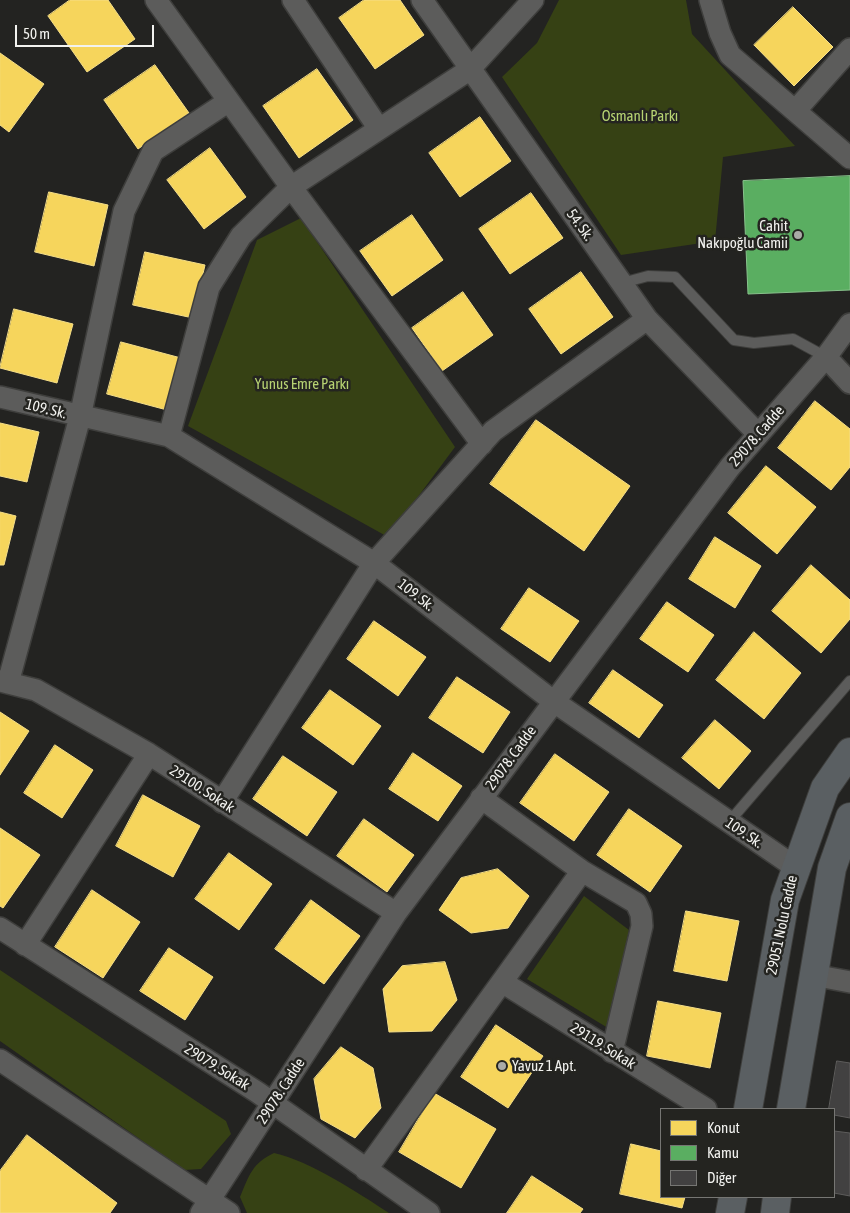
<!DOCTYPE html>
<html>
<head>
<meta charset="utf-8">
<style>
  body { margin:0 }
  #map { position:relative; width:850px; height:1213px; overflow:hidden; background:#232321; font-family:"Asap Condensed",sans-serif }
  canvas { display:block }
  .legend { position:absolute; left:660px; top:1108px; width:175px; height:90px; box-sizing:border-box; background:#242420; border:1px solid #767673; margin:0; padding:6px 9px; list-style:none; font-size:15px; color:#f2f2ef }
  .legend li { display:flex; align-items:center; gap:10px; height:25px }
  .legend b { width:25px; border:1px solid #767673 }
  .scale { position:absolute; left:15px; top:25px; width:139px; height:22px; box-sizing:border-box; border:2px solid #f2f2ef; border-top:0; padding-left:6px; font-size:15px; line-height:18px; white-space:nowrap; color:#f2f2ef; -webkit-text-stroke:4px #242420; paint-order:stroke }
</style>
</head>
<body>
<div id="map">
<canvas width="850" height="1213"></canvas>
<ul class="legend">
<li><b style="height:14px;background:#f6d55c"></b>Konut</li>
<li><b style="height:14px;background:#5aae61"></b>Kamu</li>
<li><b style="height:14px;background:#424141"></b>Diğer</li>
</ul>
<div class="scale">50 m</div>
</div>
<script>
const context = document.querySelector('canvas').getContext('2d');
context.lineJoin = 'round';
function fill(path, color) { context.fillStyle = color; context.fill(path, 'evenodd'); }
function stroke(path, color, width, dash) { context.strokeStyle = color; context.lineWidth = width; context.lineCap = dash ? 'butt' : 'round'; context.setLineDash(dash || []); context.stroke(path); }
function drawText(font, color, halo, rows, align = 'center') {
  context.font = font + ' "Asap Condensed",sans-serif'; context.lineWidth = 5; context.setLineDash([]); context.textBaseline = 'middle'; context.strokeStyle = halo; context.fillStyle = color; for (const [text, x, y, turn = 0] of rows) {
    context.save(); context.translate(x, y); context.rotate((+turn || 0) * Math.PI / 180); context.textAlign = isNaN(turn) ? turn : align; if (halo) context.strokeText(text, 0, 0); context.fillText(text, 0, 0); context.restore();
  }
}
fill(new Path2D(`
  M559,0H686L692,34L795,146L723,157L715,241L621,255L502,77L537,43Z
  M301,218L455,447L388,537L188,426L257,240Z
  M584,896L629,930L608,1028L527,979Z
  M0,970L226,1121L231,1134L201,1169L184,1170L0,1041Z
  M274,1153C310,1161 357,1192 389,1213H247L240,1197C249,1176 252,1163 274,1153Z`), '#364114');
const homes = new Path2D(`
  M70,0H108L135,39L87,72L48,16Z
  M364,0H400L424,35L375,69L339,18Z
  M793,7L833,47L794,86L754,45Z
  M0,53L44,84L9,132L0,125Z
  M155,65L189,113L138,149L104,100Z
  M317,69L353,120L299,158L263,106Z
  M480,117L511,161L460,197L429,153Z
  M210,148L246,197L204,229L167,180Z
  M49,192L108,205L94,266L35,252Z
  M531,193L563,238L510,274L479,229Z
  M412,215L443,260L392,296L360,251Z
  M145,252L205,265L193,318L133,305Z
  M581,272L613,317L561,354L529,309Z
  M463,292L493,335L442,371L412,328Z
  M14,309L73,324L57,383L0,368Z
  M121,342L181,358L167,410L107,394Z
  M815,401L850,429V467L831,490L778,448Z
  M536,420L630,486L584,551L490,484Z
  M0,423L39,432L27,482L0,476Z
  M766,466L816,507L777,554L728,513Z
  M0,512L16,516L4,565H0Z
  M715,537L761,566L735,608L689,579Z
  M811,565L850,600V619L821,653L772,611Z
  M529,588L579,621L550,662L501,629Z
  M667,602L714,635L688,672L640,639Z
  M374,621L426,657L398,696L347,659Z
  M754,632L801,673L764,719L716,680Z
  M613,670L663,705L639,738L589,703Z
  M457,677L510,712L483,753L429,718Z
  M330,690L381,726L353,765L302,728Z
  M0,712L29,731L0,775Z
  M715,720L751,751L719,789L682,758Z
  M55,745L93,770L62,818L24,793Z
  M413,753L462,786L438,821L389,789Z
  M555,754L609,792L574,841L520,803Z
  M283,756L337,792L307,836L253,799Z
  M143,795L200,826L173,877L116,846Z
  M629,809L682,846L650,892L597,855Z
  M364,819L414,855L387,892L337,856Z
  M0,828L40,855L3,908L0,906Z
  M229,853L272,884L239,930L195,899Z
  M498,869L529,896L508,928L471,933L439,910L461,878Z
  M92,890L140,922L103,978L55,947Z
  M311,900L360,936L324,984L275,949Z
  M686,911L739,921L727,981L674,971Z
  M169,948L213,977L185,1020L140,991Z
  M445,962L457,1000L432,1031L389,1032L383,989L402,966Z
  M658,1001L721,1013L710,1068L647,1056Z
  M496,1025L543,1056L508,1108L461,1077Z
  M341,1047L373,1068L381,1108L355,1138L321,1119L314,1079Z
  M434,1093L496,1129L461,1188L399,1152Z
  M27,1135L117,1203L110,1213H0V1171Z
  M631,1144L661,1151V1197H685L682,1208L620,1194Z
  M532,1176L583,1209L580,1213H507Z`);
fill(homes, '#f6d55c');
stroke(homes, '#f5de88', 1);
const public = new Path2D(`
  M850,176V290L748,294L743,181Z`);
fill(public, '#5aae61');
stroke(public, '#88c28c', 1);
const building = new Path2D(`
  M837,1061L850,1063V1118L834,1115V1109H829Z
  M834,1131L850,1133V1196L834,1193Z`);
fill(building, '#424141');
stroke(building, '#5e5d5c', 1);
const lane = new Path2D(`
  M622,283L648,276L675,277L734,340L754,343L793,339L826,357
  M729,822L850,681`);
const street = new Path2D(`
  M156,0L291,187L482,444
  M293,0L379,129
  M422,0L647,319L758,434
  M710,0L720,33L730,55L850,158
  M796,110L850,49
  M826,357L850,383
  M0,397L169,436L374,563L553,701L795,867
  M169,436L209,287L241,236L291,187L469,70L533,0
  M0,681L36,690L149,754L396,913
  M8,683L80,417L124,211L153,151L229,101
  M481,798L582,871L636,903L641,914L642,926L612,1052
  M222,802L374,563L493,431L647,319
  M0,928L257,1092L429,1213
  M25,945L149,754
  M813,975L850,982
  M502,982L706,1109
  M0,1060L229,1213
  M366,1170L582,871
  M201,1213L396,913L730,467L826,357L850,324`);
const primary = new Path2D(`
  M748,1109L785,900L825,788L850,752
  M791,1109L832,868L850,817
  M730,1213L733,1197
  M775,1213L777,1197`);
stroke(lane, '#3e3e3c', 12);
stroke(street, '#3e3e3c', 24);
stroke(primary, '#3e3e3c', 30);
stroke(lane, '#5c5c5b', 10);
stroke(street, '#5c5c5b', 21);
stroke(primary, '#5a5f62', 28);
for (const [x, y, r, color] of [
  [798,235,5,"#aaaaa7"],
  [502,1066,5,"#aaaaa7"]
]) { const dot = new Path2D(); dot.arc(x, y, r, 0, 2 * Math.PI); context.fillStyle = color; context.fill(dot); stroke(dot, '#242420', 2); }
drawText('15px', '#b7d372', '#242420', [
  ["Osmanlı Parkı",640,116],
  ["Yunus Emre Parkı",302,384]
]);
drawText('15px', '#f2f2ef', '#242420', [
  ["54. Sk.",580,225,54],
  ["109. Sk.",46,409,14],
  ["29078. Cadde",757,436,-49],
  ["109. Sk.",416,595,38],
  ["29078. Cadde",511,758,-54],
  ["29100. Sokak",202,789,33],
  ["109. Sk.",744,833,34],
  ["29051 Nolu Cadde",782,925,-78],
  ["29119. Sokak",603,1046,32],
  ["29079. Sokak",217,1067,32],
  ["29078. Cadde",281,1091,-57]
]);
drawText('15px', '#f2f2ef', '#242420', [
  ["Cahit",788,226],
  ["Nakıpoğlu Camii",788,243],
  ["Yavuz 1 Apt.",512,1066,"left"]
], 'right');
</script>
</body>
</html>
